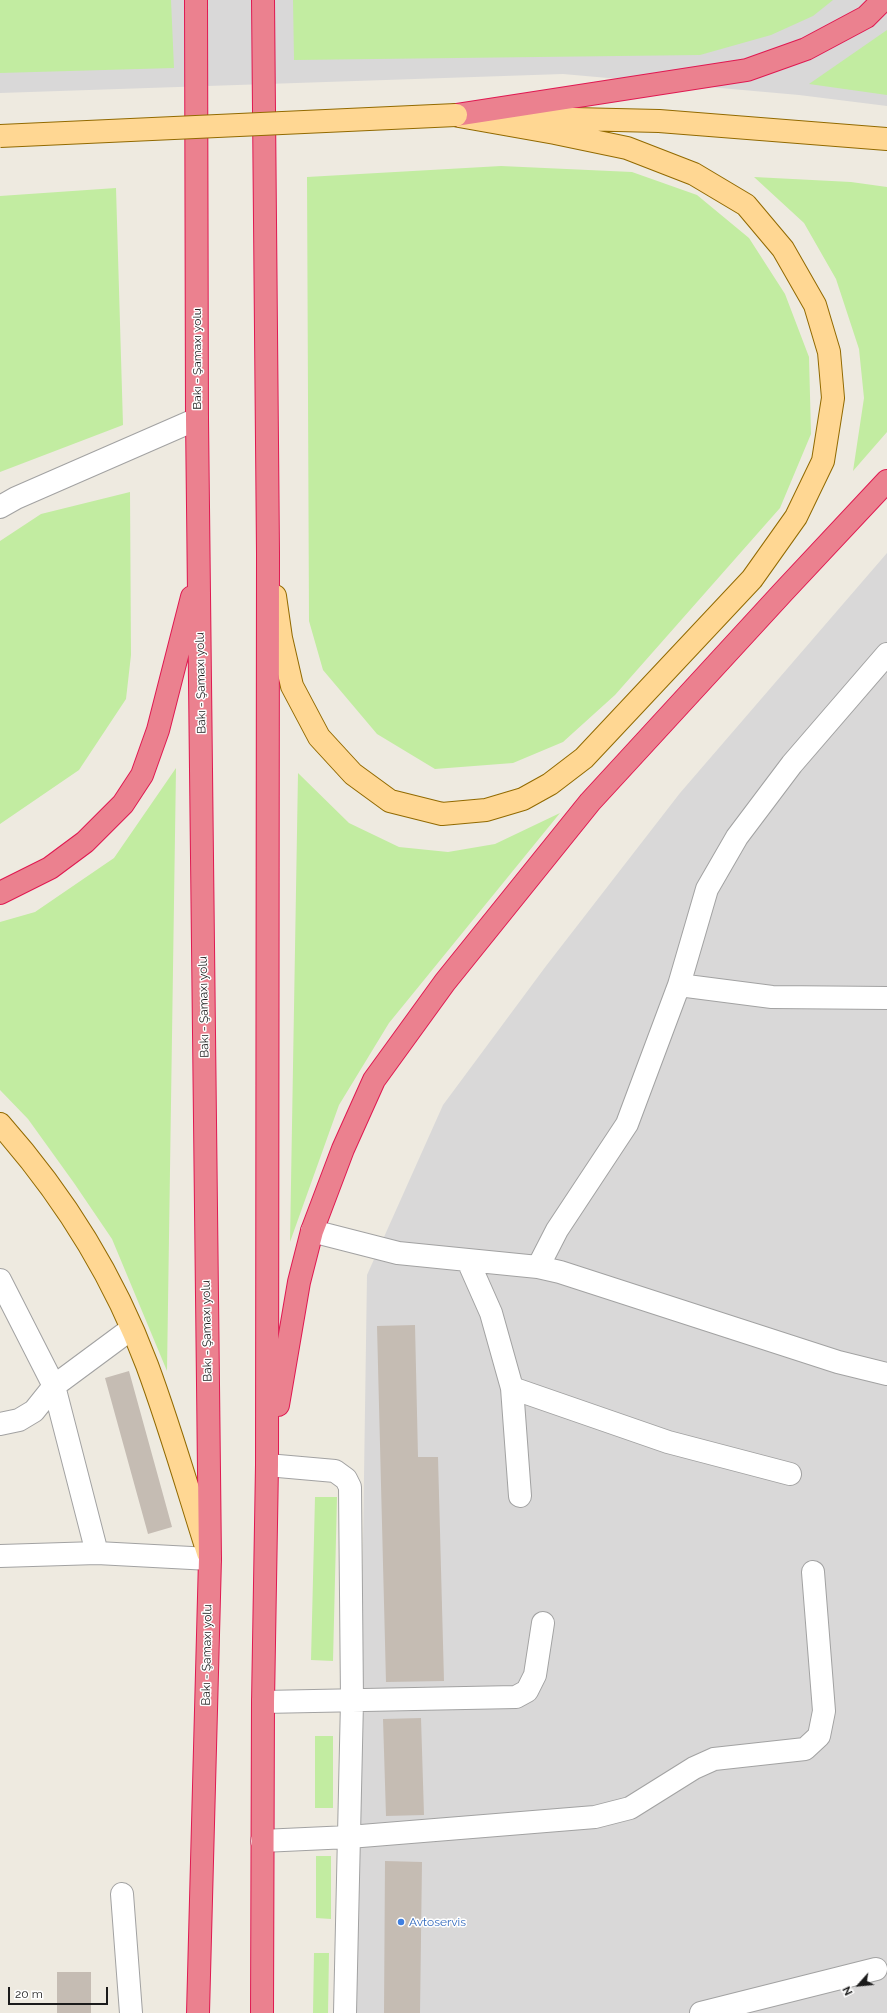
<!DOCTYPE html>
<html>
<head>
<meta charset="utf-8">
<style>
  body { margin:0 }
  #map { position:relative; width:887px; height:2013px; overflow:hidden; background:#eeeae0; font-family:Raleway,sans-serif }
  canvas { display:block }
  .north { position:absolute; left:839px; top:1965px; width:40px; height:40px; -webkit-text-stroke:3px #fff; paint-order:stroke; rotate:243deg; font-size:11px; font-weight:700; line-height:16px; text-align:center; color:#1b1b1b }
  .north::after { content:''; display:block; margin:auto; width:14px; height:18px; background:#1b1b1b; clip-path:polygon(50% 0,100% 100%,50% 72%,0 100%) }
  .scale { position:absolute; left:8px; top:1987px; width:100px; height:18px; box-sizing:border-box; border:2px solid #1b1b1b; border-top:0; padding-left:5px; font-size:12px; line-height:14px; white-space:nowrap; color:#1b1b1b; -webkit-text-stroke:3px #fff; paint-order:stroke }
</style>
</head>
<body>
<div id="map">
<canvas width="887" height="2013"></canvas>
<div class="north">N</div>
<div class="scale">20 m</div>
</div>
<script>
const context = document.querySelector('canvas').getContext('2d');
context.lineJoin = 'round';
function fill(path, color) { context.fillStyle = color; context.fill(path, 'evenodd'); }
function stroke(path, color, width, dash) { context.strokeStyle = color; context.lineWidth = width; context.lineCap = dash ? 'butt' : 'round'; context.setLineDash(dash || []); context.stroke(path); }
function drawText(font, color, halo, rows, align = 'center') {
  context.font = font + ' Raleway,sans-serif'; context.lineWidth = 3; context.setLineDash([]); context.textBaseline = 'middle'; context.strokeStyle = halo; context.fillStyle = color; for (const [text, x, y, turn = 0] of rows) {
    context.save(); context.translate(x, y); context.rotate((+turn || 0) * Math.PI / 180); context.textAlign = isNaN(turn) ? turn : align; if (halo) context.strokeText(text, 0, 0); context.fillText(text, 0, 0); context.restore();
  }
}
fill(new Path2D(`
  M0,0H887V106L799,95L563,74L0,93Z
  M887,553V2013H356L367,1275L443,1105L546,966L680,793Z`), '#d9d8d8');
fill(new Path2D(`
  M0,0H171L174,68L0,73Z
  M293,0H833L813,16L771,35L700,55L294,60Z
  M887,30V95L809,84Z
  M501,166L632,172L697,195L749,238L785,294L809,357L811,434L780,508L615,695L563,742L513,763L435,769L377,734L323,670L309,621L307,177Z
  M754,177L851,182L887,187V432L853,471L864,398L859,349L836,279L804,223Z
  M116,188L123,425L0,472V196Z
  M130,492L131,655L126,699L79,770L0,824V541L41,514Z
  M176,768L167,1371L112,1239L74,1183L28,1119L0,1090V922L35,912L114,858Z
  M298,773L349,823L399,847L448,852L495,844L560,813L389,1023L339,1105L290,1242Z
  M315,1497H337L333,1661L311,1660Z
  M315,1736H333V1808H315Z
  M316,1856H331V1919L316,1918Z
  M314,1953H329L328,2013H313Z`), '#c2eca1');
fill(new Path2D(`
  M415,1325L418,1457H438L444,1681L386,1682L377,1326Z
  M129,1371L172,1527L148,1534L105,1378Z
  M421,1718L424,1815L386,1816L383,1719Z
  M385,1861L422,1862L420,2013H384Z
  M57,1972H91V2013H57Z`), '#c5bcb3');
const minor = new Path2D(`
  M0,507L16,498L197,419
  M679,985L772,997L887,998
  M312,1231L398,1253L538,1267L560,1272L838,1362L887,1374
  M468,1261L491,1313L512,1388L520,1496
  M538,1267L557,1230L627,1124L679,985L707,889L737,837L792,764L887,654
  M0,1280L54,1386L97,1553
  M512,1388L668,1442L790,1474
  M0,1424L19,1420L34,1411L54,1386L131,1329
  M267,1465L335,1471L346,1479L350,1487L352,1701L345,2013
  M0,1556L97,1553L210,1559
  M263,1702L516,1697L527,1691L535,1675L543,1623
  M262,1841L349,1837L595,1817L630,1808L694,1768L714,1759L805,1749L819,1736L824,1711L813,1572
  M122,1894L131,2013
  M701,2013L876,1969`);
const major = new Path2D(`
  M531,118L659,121L887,139
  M275,596L281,638L292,686L319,737L353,774L390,801L442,814L486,810L523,799L550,784L584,758L752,579L796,517L823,461L833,398L829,352L815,305L783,249L746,205L694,174L627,148L555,133L459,116
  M0,1124C63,1195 114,1277 147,1365C170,1427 188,1490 208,1553`);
const highway = new Path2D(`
  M196,0L197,419L210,1559L198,2013
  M456,115L747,70L806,49L866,17L883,0
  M0,893L50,868L85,842L123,804L142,775L158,730L192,597
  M278,1405L299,1282L312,1231L343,1149L374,1080L445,982L590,802L784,591L887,481
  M262,2013L263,1702L267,1465L268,553L263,0`);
stroke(minor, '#a2a2a2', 24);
stroke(major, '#926a00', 24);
stroke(highway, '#df1951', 24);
stroke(minor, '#fff', 22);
stroke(major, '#ffd793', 22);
stroke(highway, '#eb818f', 22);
const majorBridge = new Path2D(`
  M0,136L456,115`);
stroke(majorBridge, '#926a00', 24, []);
stroke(majorBridge, '#ffd793', 22);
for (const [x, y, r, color] of [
  [401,1922,4,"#3f7fe0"]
]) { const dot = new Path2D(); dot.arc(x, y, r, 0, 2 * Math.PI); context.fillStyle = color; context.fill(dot); stroke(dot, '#fff', 1.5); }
drawText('12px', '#1b1b1b', '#fff', [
  ["Bakı - Şamaxı yolu",197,359,-90],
  ["Bakı - Şamaxı yolu",201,683,-91],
  ["Bakı - Şamaxı yolu",204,1007,-91],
  ["Bakı - Şamaxı yolu",207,1331,-91],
  ["Bakı - Şamaxı yolu",207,1655,-89]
]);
drawText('12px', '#366cbe', '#fff', [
  ["Avtoservis",409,1922]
], 'left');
</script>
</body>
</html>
